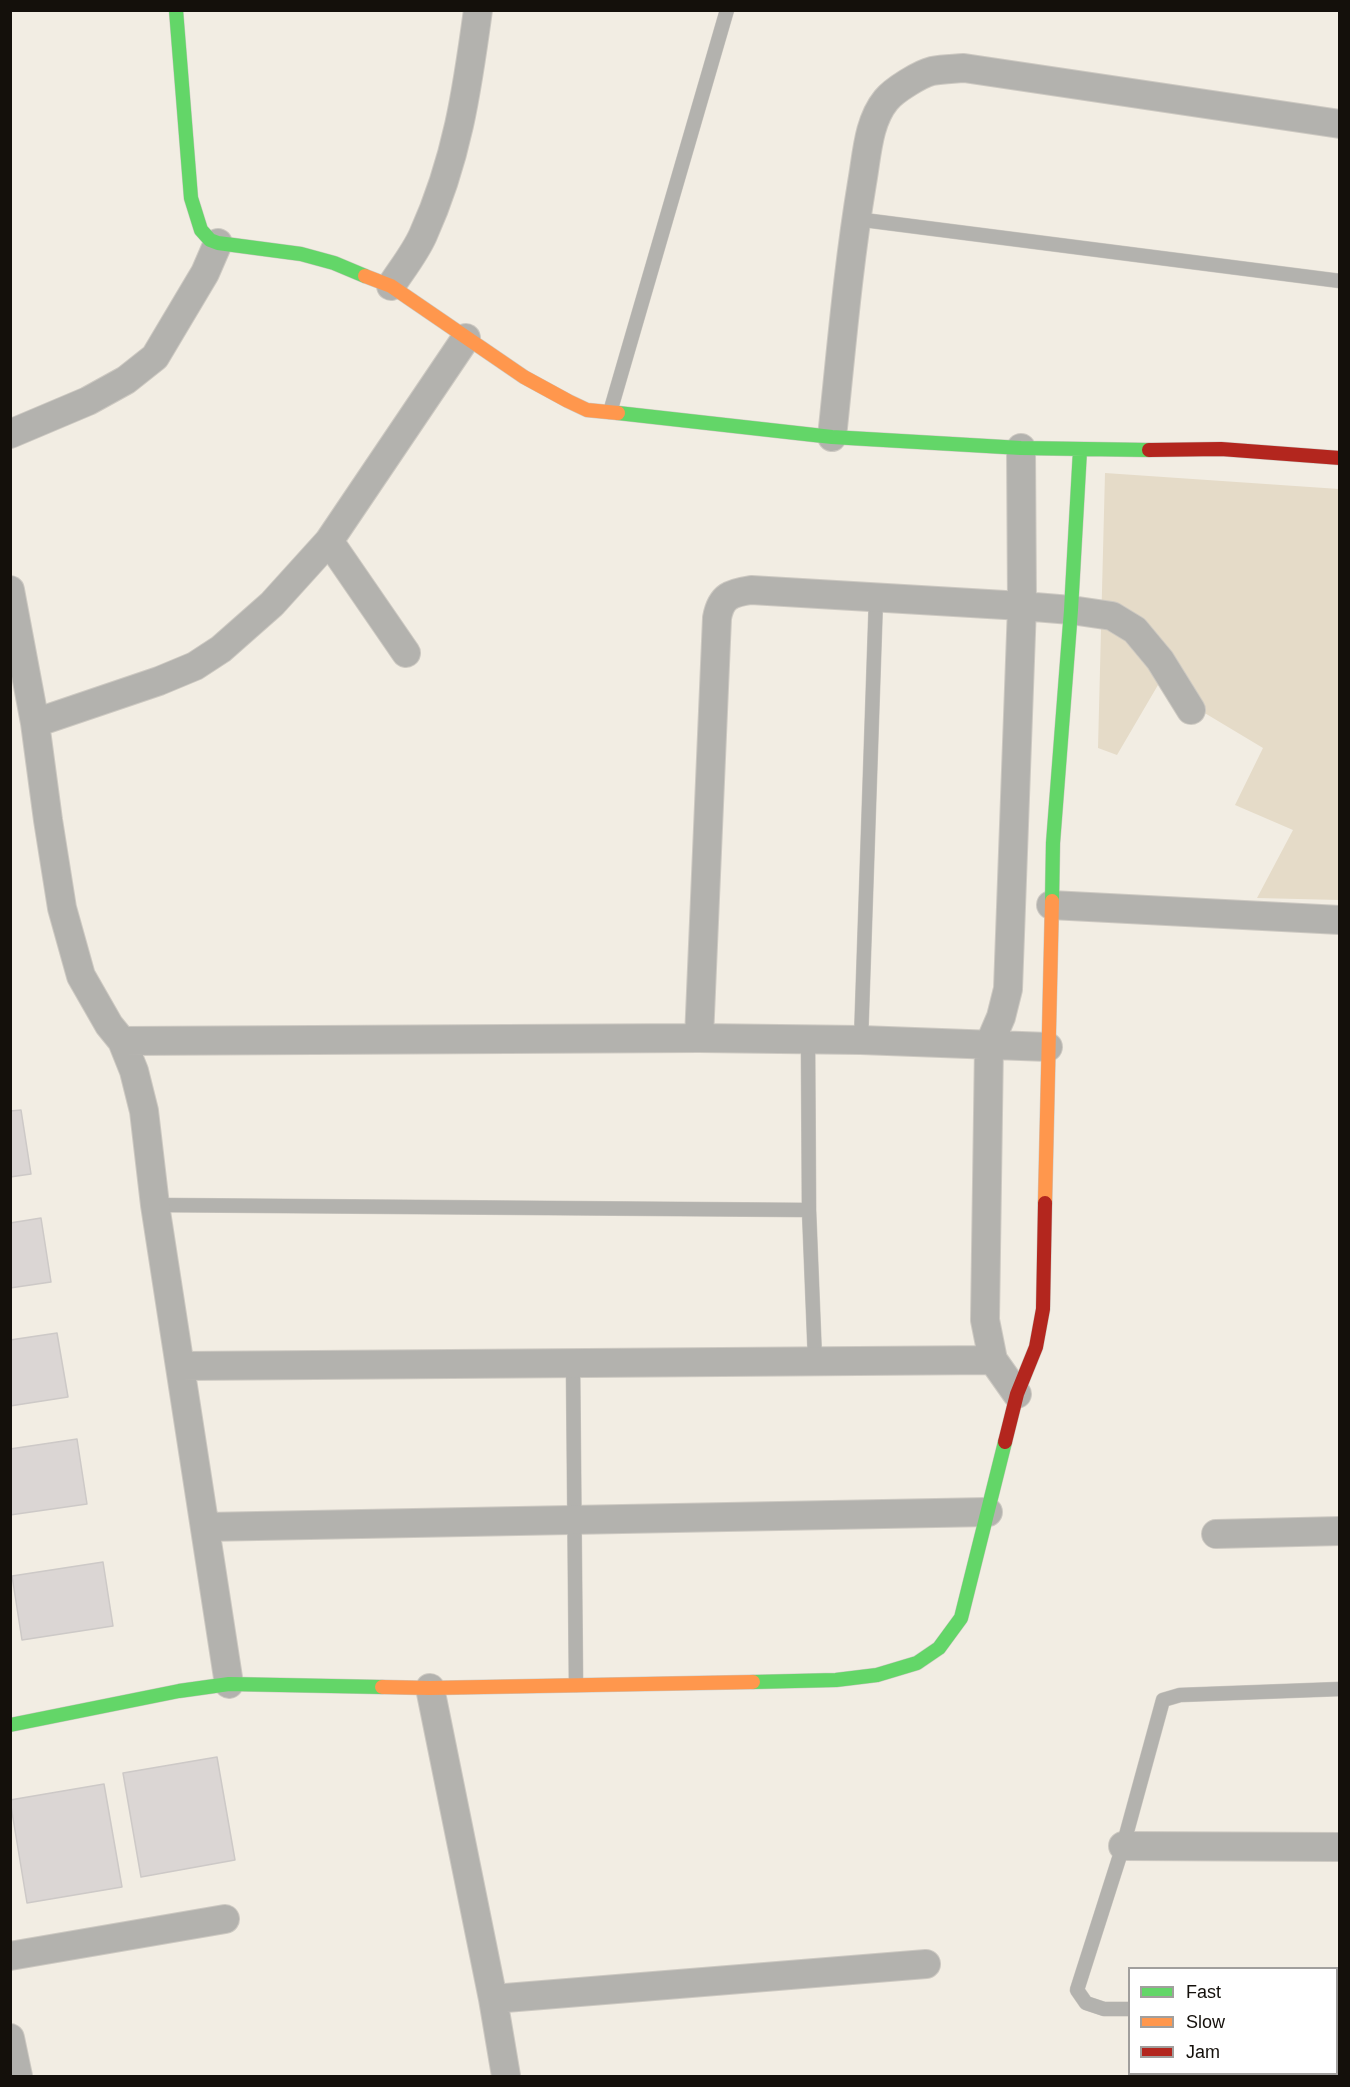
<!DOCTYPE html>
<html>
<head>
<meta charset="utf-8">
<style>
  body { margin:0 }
  #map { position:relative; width:1350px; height:2087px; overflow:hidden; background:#f2ede3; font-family:Helvetica,sans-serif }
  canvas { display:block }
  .frame { position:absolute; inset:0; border:12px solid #14100b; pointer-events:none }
  .legend { position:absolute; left:1128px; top:1967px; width:210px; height:108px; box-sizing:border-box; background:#fff; border:2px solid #a19f9d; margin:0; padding:8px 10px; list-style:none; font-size:18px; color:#14100b }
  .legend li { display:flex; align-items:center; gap:12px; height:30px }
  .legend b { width:30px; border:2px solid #a19f9d }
</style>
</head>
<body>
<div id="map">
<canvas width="1350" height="2087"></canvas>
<div class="frame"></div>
<ul class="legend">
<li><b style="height:8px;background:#63d668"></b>Fast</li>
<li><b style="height:8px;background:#ff974d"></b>Slow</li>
<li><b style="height:8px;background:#b3261e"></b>Jam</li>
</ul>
</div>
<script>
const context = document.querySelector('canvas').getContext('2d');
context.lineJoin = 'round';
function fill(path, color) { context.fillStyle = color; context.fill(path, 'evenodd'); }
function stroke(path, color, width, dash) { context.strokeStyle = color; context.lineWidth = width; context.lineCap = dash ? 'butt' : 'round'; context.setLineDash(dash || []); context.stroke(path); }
fill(new Path2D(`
  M1105,473L1339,489V900L1257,898L1293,830L1235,805L1263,748L1158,685L1117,755L1098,748Z`), '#e5dbc8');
const building = new Path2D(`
  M21,1110L31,1174L10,1177V1111Z
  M41,1218L51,1282L10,1288V1223Z
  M57,1333L68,1397L10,1406V1340Z
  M77,1439L87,1504L10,1515V1449Z
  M103,1562L113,1626L22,1640L12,1576Z
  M217,1757L235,1860L141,1877L123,1773Z
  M104,1784L122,1887L27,1903L10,1800Z`);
fill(building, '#dbd6d4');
stroke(building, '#cdc9c7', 1.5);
const lane = new Path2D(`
  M856,219L1340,281
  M610,412L727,10
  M808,1040L809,1210L815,1360
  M861,1040L876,598
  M155,1205L809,1210
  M573,1364L576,1685
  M1336,2008H1340
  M1130,2009H1104L1086,2003L1077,1990L1123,1846L1163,1700L1180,1695L1340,1689`);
const street = new Path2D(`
  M391,286C402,269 415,253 423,235C457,160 467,91 478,10
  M10,434L88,401L126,380L155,357L205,273L218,243
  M832,437C841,352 848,267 862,183C867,155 868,122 886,100C894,90 920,74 932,71C943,69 953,69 964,68L1340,124
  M329,541L406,653
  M10,590L35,723L48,820L62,908L81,976L109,1025L122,1041L134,1071L144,1111L155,1205L229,1684
  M35,723L159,681L195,666L221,649L272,604L329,541L466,338
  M1051,905L1340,920
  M699,1038L717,618C721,596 731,593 751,590L1022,606L1071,610L1112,616L1135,630L1160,660L1191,710
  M122,1041L699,1038L861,1040L1048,1047
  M180,1366L993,1360
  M1017,1394L993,1360L985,1320L989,1045L1001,1017L1008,989L1022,606L1021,448
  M205,1527L988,1512
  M1216,1534L1340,1531
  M430,1688L493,1999L506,2076
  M1123,1846L1340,1847
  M10,1956L225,1919
  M493,1999L926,1964
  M10,2038L18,2076`);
const fast = new Path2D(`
  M176,10L191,198L201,230L210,240L218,243L301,254L334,263L365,276
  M618,413L832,437L1021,448L1149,450
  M1052,901L1053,843L1071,610L1080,450
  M753,1682L836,1680L877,1675L917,1663L939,1648L961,1618L1005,1442
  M10,1725L179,1691L229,1684L382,1687`);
const slow = new Path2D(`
  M365,276L391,286L524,377L568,401L587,410L618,413
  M1045,1203L1052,901
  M382,1687L430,1688L753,1682`);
const jam = new Path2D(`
  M1149,450L1221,449L1340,458
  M1005,1442L1017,1394L1036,1347L1043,1309L1045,1203`);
stroke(lane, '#cdc9c2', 15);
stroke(street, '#cdc9c2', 30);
stroke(fast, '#cdc9c2', 15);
stroke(slow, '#cdc9c2', 15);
stroke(jam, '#cdc9c2', 15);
stroke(lane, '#b3b2ae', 14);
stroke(street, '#b3b2ae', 28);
stroke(fast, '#63d668', 14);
stroke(slow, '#ff974d', 14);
stroke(jam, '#b3261e', 14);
</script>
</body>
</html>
